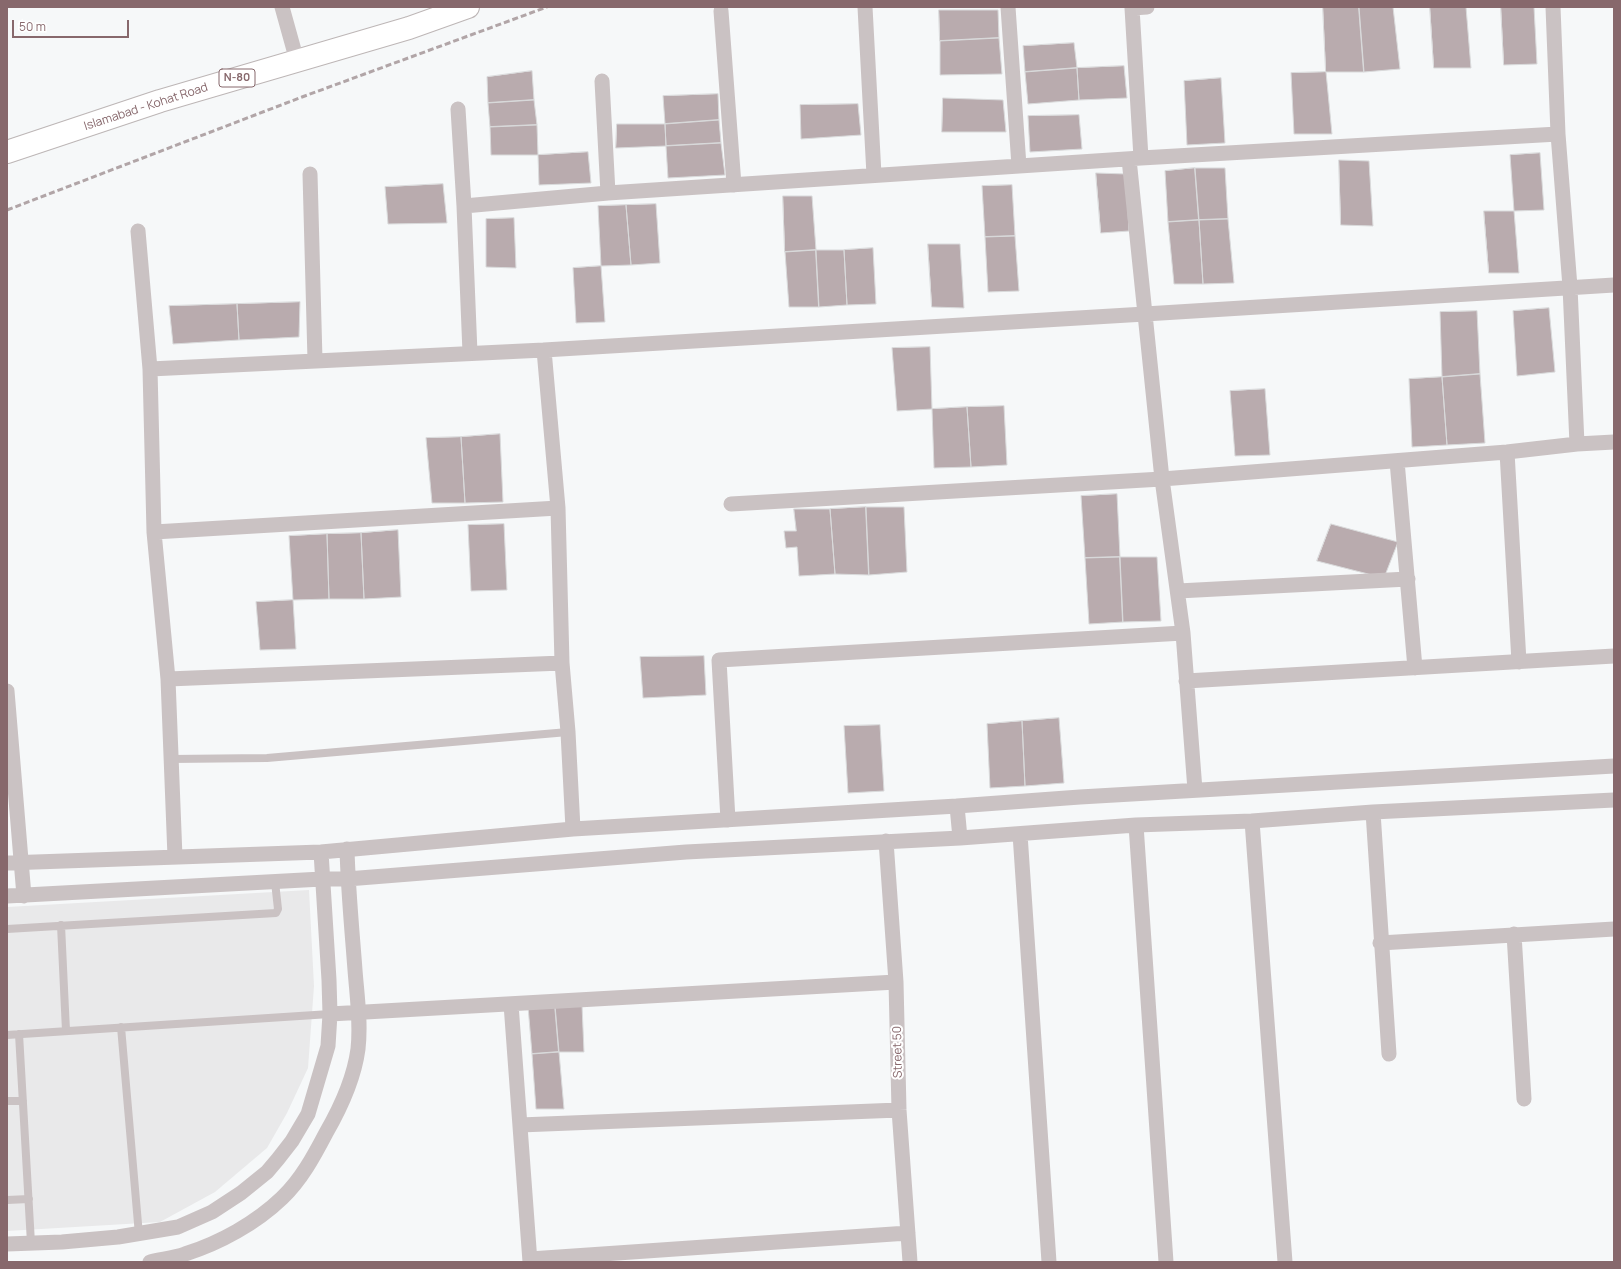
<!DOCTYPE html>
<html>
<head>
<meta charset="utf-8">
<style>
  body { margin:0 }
  #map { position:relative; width:1621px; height:1269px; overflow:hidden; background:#f6f8f9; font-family:Manrope,sans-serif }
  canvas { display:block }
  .frame { position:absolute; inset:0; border:8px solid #87686c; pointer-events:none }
  .scale { position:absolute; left:12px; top:20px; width:117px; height:18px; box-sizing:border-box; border:2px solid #87686c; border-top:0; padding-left:5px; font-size:12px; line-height:14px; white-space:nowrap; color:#87686c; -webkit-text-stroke:3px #fff; paint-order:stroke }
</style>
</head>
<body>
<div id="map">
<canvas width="1621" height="1269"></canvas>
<div class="frame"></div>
<div class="scale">50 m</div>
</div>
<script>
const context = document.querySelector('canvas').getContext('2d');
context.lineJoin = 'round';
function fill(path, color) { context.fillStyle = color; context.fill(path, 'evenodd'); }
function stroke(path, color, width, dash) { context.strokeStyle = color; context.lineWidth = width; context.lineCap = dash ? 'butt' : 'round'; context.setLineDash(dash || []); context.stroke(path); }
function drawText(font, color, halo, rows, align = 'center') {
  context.font = font + ' Manrope,sans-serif'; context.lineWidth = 4; context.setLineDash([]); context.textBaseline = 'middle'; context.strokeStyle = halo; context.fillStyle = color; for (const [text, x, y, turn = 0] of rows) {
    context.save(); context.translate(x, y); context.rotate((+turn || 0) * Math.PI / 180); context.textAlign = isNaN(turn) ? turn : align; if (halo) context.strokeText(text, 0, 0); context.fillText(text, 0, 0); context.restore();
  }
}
fill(new Path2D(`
  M309,890L314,986L308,1068L287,1113L267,1148L215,1192L160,1222L7,1231V907Z`), '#e9e9ea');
const building = new Path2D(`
  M1323,7H1359L1364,72H1326Z
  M1359,7H1393L1400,69L1364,72Z
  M1430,7H1466L1471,68H1434Z
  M1501,7H1534L1537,64L1504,65Z
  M939,10H998L999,38L940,41Z
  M999,38L1002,74L940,75V41Z
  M1074,43L1077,68L1025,72L1023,46Z
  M1124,66L1127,98L1079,100L1077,68Z
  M1077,68L1079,100L1028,104L1025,72Z
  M532,71L534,100L488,103L487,77Z
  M1326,72L1332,134H1294L1291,73Z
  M1221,78L1225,143L1187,145L1184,81Z
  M718,94L719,120L665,124L663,96Z
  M943,98L1003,100L1006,132H942Z
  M534,100L537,125L490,127L488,103Z
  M858,104L861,135L801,139L800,105Z
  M1079,115L1082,149L1030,152L1028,116Z
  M719,120L721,143L666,146L665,124Z
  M617,124H665L666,146L616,148Z
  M537,125L538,155H491L490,127Z
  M721,143L725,175L668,178L666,146Z
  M588,152L591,183L539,185L538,155Z
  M1540,153L1544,210L1514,211L1510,155Z
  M1339,160L1369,161L1373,226L1341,225Z
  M1195,168L1199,220L1168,222L1165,171Z
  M1195,168H1225L1228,219L1199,220Z
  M1096,173L1126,174L1129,231L1101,233Z
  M443,184L447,223L388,224L385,187Z
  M1012,185L1015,236L985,237L982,186Z
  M783,196H812L816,250L785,252Z
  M656,204L660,263L631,265L626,205Z
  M626,205L631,265L601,266L598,206Z
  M1484,211H1514L1519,273H1489Z
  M514,218L516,268L486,267V219Z
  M1228,219L1234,283L1203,284L1199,220Z
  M1199,220L1203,284H1174L1168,222Z
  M1015,236L1019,291L988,292L985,237Z
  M928,244H960L964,308L932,307Z
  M873,248L876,304L847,305L844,250Z
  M816,250L819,307H789L785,252Z
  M816,250H844L847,305L819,307Z
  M601,266L605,322L576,323L573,268Z
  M300,302L299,337L239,340L237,304Z
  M237,304L239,340L173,344L169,306Z
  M1549,308L1555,372L1517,376L1513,311Z
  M1477,311L1480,374L1442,377L1440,312Z
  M930,347L932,409L897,411L892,348Z
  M1480,374L1485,443L1447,445L1442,377Z
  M1442,377L1447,445L1412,447L1409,379Z
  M1265,389L1270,455L1235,456L1230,391Z
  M1004,406L1007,465L971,467L967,407Z
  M967,407L971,467L934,468L932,409Z
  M500,434L503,502L465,503L461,437Z
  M461,437L465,503H432L426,438Z
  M1117,494L1120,557L1085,558L1081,496Z
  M866,507H904L907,572L869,575Z
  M866,507L869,575L835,574L830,509Z
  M794,509H830L835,574L799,576L797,547L786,548L784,531H796Z
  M504,524L507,590L471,591L468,525Z
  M1331,524L1398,542L1384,578L1317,561Z
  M398,530L401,597L364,599L361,533Z
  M361,533L364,599H329L327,534Z
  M327,534L329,599L293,600L289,536Z
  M1120,557L1123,622L1089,624L1085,558Z
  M1120,557H1157L1161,621L1123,622Z
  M293,600L296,649L260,650L256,602Z
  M704,656L706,695L643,698L640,657Z
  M1059,718L1064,783L1025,786L1022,721Z
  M1022,721L1025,786L990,788L987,724Z
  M880,725L884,791L848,793L844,726Z
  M555,1005L559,1052L532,1054L528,1006Z
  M555,1005H582L584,1052H559Z
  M559,1052L564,1109H536L532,1054Z`);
fill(building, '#b9abae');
stroke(building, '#d9dadb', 1);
const highway = new Path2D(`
  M7,152L160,101L409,28L468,7`);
stroke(highway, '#bdb6b6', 24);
stroke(new Path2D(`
  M171,759L267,758L568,732
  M61,925L66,1031
  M7,929L276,913L278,909L275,882
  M121,1027L139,1235
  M19,1034L31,1243
  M7,1035L330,1014
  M7,1101H23
  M7,1200L29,1199`), '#cac2c3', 8);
stroke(new Path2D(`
  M282,7L297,61
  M865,7L874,175
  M1008,7L1019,166
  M1147,7L1132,8L1141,158L1558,134L1570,287L1577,444
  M1553,7L1558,134
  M721,11L734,185
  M602,81L608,193
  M458,109L464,206
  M1129,159L1162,479L1183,633L1195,790
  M310,174L315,360
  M138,231L150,369L154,532L168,679L175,857
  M544,350L558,508L562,663L568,732L573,829
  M470,353L464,206L608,193L1141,158
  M150,369L544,350L1145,314L1614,285
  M1507,452L1519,662
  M1397,461L1415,668
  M731,504L1162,479L1507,452L1577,444L1614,442
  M154,532L558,508
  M1178,591L1408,579
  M168,679L562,663
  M1186,681L1614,656
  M7,691L24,896
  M957,806L960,838
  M1373,812L1389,1054
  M728,820L719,660L1183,633
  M1252,821L1285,1262
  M1136,825L1166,1262
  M1020,834L1049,1262
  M886,841L896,982L899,1110L910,1262
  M7,863L321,852L573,829L957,806L1080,797L1614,766
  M7,896L322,879H347L686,852L960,838L1136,825L1252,821L1373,812L1614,800
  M1514,934L1524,1099
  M1380,943L1614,929
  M511,1004L530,1262
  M330,1014L896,982
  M520,1125L899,1110
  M7,1244L62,1242L118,1237L178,1227L212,1212L241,1193L267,1172L278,1159L292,1141L308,1114L328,1046L330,1014L329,980L321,852
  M530,1259L908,1233
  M150,1262C162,1259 174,1258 185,1254C220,1243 256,1223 282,1198C301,1180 314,1156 326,1133C341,1107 354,1079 358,1049C361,1023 357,996 355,970C352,930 348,889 347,849`), '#cac2c3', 15);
stroke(highway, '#fff', 22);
stroke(new Path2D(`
  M7,210L302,97L547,7`), '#b1a5a7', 3, [6, 3]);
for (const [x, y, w] of [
  [237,78,36]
]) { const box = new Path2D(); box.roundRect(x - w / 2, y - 9, w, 18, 3); context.fillStyle = '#fff'; context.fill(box); stroke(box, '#87686c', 1); }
drawText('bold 11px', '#87686c', null, [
  ["N-80",237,78]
]);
drawText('12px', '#87686c', '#fff', [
  ["Islamabad - Kohat Road",146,107,-18],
  ["Street 50",898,1052,-91]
]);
</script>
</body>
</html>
